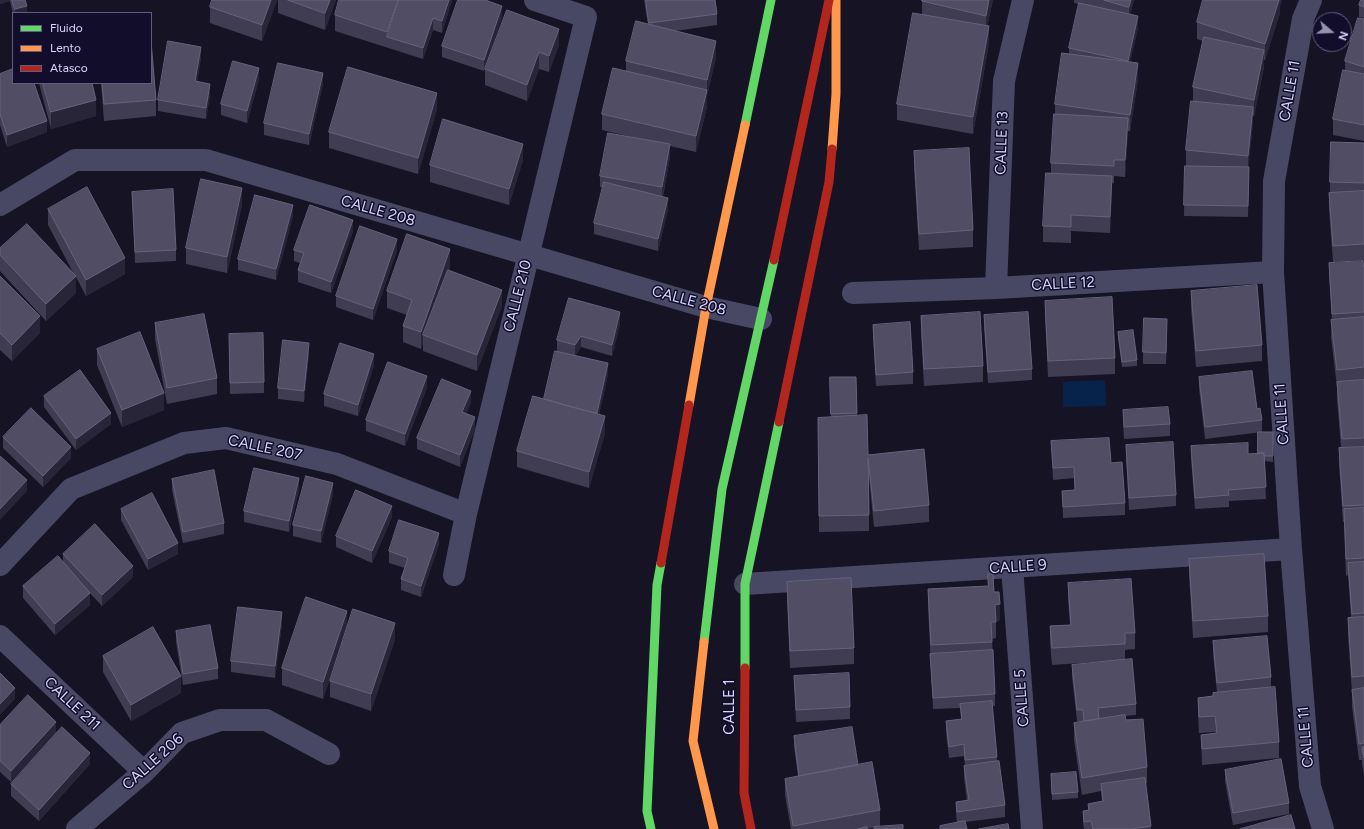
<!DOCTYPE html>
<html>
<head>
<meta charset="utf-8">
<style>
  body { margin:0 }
  #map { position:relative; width:1364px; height:829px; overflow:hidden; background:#161324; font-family:Figtree,sans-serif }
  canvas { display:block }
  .legend { position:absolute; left:12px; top:12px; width:140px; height:72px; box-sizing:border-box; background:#110d2a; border:1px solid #615d7f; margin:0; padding:5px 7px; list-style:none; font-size:12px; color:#d9d6ff }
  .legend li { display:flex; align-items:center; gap:8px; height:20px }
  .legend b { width:20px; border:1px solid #615d7f }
  .north { position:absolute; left:1312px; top:12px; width:40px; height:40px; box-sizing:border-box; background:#110d2a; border:1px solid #615d7f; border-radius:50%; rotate:109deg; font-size:11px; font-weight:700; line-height:16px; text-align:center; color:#d9d6ff }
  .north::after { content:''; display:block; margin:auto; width:14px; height:18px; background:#9592b2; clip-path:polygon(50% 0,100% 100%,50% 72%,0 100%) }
</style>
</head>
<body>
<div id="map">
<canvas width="1364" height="829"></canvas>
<ul class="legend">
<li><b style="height:5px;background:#63d668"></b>Fluido</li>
<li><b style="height:5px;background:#ff974d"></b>Lento</li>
<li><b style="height:5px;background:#b3261e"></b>Atasco</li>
</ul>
<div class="north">N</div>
</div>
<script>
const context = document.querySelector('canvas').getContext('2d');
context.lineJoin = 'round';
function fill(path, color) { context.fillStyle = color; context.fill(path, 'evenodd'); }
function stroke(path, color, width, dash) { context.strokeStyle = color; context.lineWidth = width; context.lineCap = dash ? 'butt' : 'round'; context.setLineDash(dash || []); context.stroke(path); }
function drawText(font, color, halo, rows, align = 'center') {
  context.font = font + ' Figtree,sans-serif'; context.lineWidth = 3; context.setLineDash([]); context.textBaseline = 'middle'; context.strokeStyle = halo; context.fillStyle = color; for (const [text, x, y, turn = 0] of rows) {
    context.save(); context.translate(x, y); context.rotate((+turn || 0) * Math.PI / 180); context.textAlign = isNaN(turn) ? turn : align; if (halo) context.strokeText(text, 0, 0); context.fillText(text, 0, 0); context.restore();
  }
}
fill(new Path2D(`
  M1105,380L1106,406L1063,407V382Z`), '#07234c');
stroke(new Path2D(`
  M1311,0L1303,19L1274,181L1273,272L1291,549L1310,786L1323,829
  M0,205L75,160H206L706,307L761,319
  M996,288L1004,81L1023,0
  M853,293L996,288L1273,272
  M0,565L71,489L184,443L226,438L337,464L466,514
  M1012,567L1032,829
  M454,575L466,514L586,17L535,0
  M745,584L1291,549
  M0,636L144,772
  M77,829L144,772L182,733L220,720H266L329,754`), '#484865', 22);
stroke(new Path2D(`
  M745,125L771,0
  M704,642L722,489L774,260
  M745,668V584L779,422
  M651,829L647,811L657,585L661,563`), '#63d668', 9);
stroke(new Path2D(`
  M832,149L836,94V0
  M689,405L706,307L745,125
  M704,642L693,741L714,829`), '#ff974d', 9);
stroke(new Path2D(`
  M774,260L829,0
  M779,422L829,182L832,149
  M661,563L689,405
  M745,668L744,793L751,829`), '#b3261e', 9);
fill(new Path2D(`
  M0,0H25L27,13H13V14L10,1L0,4Z
  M277,0L262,41L210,23V7Z
  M278,0H336L325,30L278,13Z
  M452,0L442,33L433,30L423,59L335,31V15Z
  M644,0H715L717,14V25L675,31L716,57L707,96V107L696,152L670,146V156L663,197L668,209L658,251L594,234V223L603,187H600V176L636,138L602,130V114L626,71V61L648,24Z
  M993,0L987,26L989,43L973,134L897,120V104L922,14V1Z
  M1074,0H1134L1130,15L1138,28L1130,62L1138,80L1130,131H1128L1125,177L1114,176V183H1112L1110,233L1071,231V243L1043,242V226L1051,174V163L1055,114V104L1069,54V48L1079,4L1074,3Z
  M1364,0V18L1359,17V5Z
  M1280,8V13L1265,60H1264V67L1254,116H1253V123L1248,167L1249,178L1248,217L1184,216L1185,166H1186V150L1193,101V87L1203,41L1197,39V22Z
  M502,17L484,71L442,57V46Z
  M1364,19V141L1333,135V119L1345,70V61Z
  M559,45L549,72L539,69L527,101L485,85V69Z
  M201,58L197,82L210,95L206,119L158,111V100Z
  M0,74L47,132L7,147L0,125Z
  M259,79L247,123L221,115V104Z
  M39,83H92L96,116L51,129Z
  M101,83H151L156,100V116L104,121Z
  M323,84L309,145L264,135V123Z
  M437,109L418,174L329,148V132Z
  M1364,143V260L1333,262L1329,209V193H1330V182Z
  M914,151L973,230V247L919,250L914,168Z
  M523,160L509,205L430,182V165Z
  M132,192L176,250V261L135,263Z
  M242,204L227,273L186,264V248Z
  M48,209L125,274L86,296L76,277V293L46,321L0,271V248L75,276L48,225Z
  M293,216L276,280L238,270V259Z
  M353,231L331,293L298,282V270L300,263L294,261V250Z
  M397,250L373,320L336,307V296Z
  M1329,263L1364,270V775L1362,764V760H1359L1352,707V693L1348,635V618H1351L1348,575L1346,576L1344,522H1343L1339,465V448H1341L1337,399V386V387L1331,337L1332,320L1329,274Z
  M450,265L449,270L502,306L477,371L423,351V343L421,349L403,342V326L407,315L387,308V291Z
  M0,276L40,333L12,361L0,350Z
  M1191,291L1262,345V361L1196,367L1191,308Z
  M1045,301L1115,358V374L1048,377L1045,317Z
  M984,315L1032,369V380L988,383L984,327Z
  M921,316L983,366V382L924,386L921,332Z
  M155,323L217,378V394L167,404L155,339Z
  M620,324L612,356L581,347L575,356L608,374L599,415L605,433L589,488L517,467V451L544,399L557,352V340Z
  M873,325L913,372V384L876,386L873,336Z
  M1167,330L1166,364H1143V352Z
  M1118,332L1137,360V366L1122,367L1118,338Z
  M229,346L264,382V393L230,394Z
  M97,349L164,410L122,427L97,365Z
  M309,354L304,402L278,399V388Z
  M374,365L358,416L324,406V394Z
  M830,377H856L857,415L868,455L929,505V522L874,527L869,478V531L819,532L818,418L831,417Z
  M1199,377L1257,409L1262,420V432L1205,439L1199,388Z
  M427,387L405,446L366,431V420Z
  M44,396L111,424L76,450L44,407Z
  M471,402L466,414L475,429L460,467L417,449V438Z
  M1123,410L1170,424V436L1124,439L1123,422Z
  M1273,432V462L1264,461L1266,499L1229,501V507L1195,509L1191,458V446L1248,454L1258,453Z
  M3,437L71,458L43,487L3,448Z
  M1051,441L1111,463L1125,503V515L1063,518L1062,491L1075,490L1074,478L1053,480Z
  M1126,445L1176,495V506L1129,510L1126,456Z
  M172,479L224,523V534L183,543L172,490Z
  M299,490L289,532L244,522V511Z
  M333,494L321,543L293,536V525Z
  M121,509L178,554L148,570L121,520Z
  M392,517L372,563L336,547V536Z
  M439,544L421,597L401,590V579L405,568L389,563V551Z
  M63,554L133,577L102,606L85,588L90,605L55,635L23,598V586L63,563Z
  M1189,559L1268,616V632L1193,638L1189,575Z
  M787,582L854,648V664L790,668L787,598Z
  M1068,583L1135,633V649L1125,650V660L1136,704V715L1125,716L1126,720L1147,767V783H1146L1151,829H1084L1083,823V811H1088V804L1102,801L1101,791L1082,795L1074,740V723L1083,722V721H1077L1072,677V665L1111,661L1052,665L1050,643V626L1070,625L1068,599Z
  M928,589L994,592L1000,620L996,621V638L992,639L995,694V706H992L997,761L1005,805V817L965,822L967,829H940V826L957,823L956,814V802L967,801L964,778V766H965L964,756L949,758L946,732V721L961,719L960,708L933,709L928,606Z
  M282,624L275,678L231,672V661Z
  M347,627L323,699L282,685V668Z
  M176,631L218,668V679L183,685L176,642Z
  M395,639L371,711L330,697V681Z
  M1213,641L1271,677V687L1279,742V758L1202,765L1201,735L1216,733L1215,732L1199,733L1198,714V698L1213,696L1217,693L1213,653Z
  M103,656L181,693L131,721L103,672Z
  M794,676L850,707V719L796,722Z
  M0,725L56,733L11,782L0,772Z
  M794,736L858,765L880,810V826L867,829H791L785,795V779L798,776L794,747Z
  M90,764L39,821L11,796V784Z
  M1225,770L1289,803V814L1233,825L1225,781Z
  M1051,774L1078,792V798L1052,800Z`), '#403d53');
fill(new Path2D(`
  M0,0H10V1L0,4Z
  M271,0H277L262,41V25Z
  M330,0H336L325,30V13Z
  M398,0H403L387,37V49V32Z
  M449,0H452V1L442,33V21Z
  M989,0H993L986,32V16Z
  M1131,0H1134L1129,18V7Z
  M1279,0H1282L1280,8V13L1265,60V44Z
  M27,6V13H15V9Z
  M502,6V17L484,71V60Z
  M1138,16V28L1128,72V61Z
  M433,18V30L423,59V48Z
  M989,26V43L973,134V117Z
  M559,29V45L549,72V56Z
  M716,41V57L707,96V107L696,152V136L707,91V80Z
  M201,47V58L195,93V81Z
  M1264,50V67L1254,116V100Z
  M539,52V69L527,101V85Z
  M1138,63V80L1130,131V115Z
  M259,68V79L247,123V111Z
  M323,73V84L309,145V134Z
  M210,84V95L206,119V108Z
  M437,93V109L418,174V158Z
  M96,100V116L51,129V112Z
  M1253,107V123L1248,173V156Z
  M1128,118V135L1125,177V160Z
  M47,121V132L7,147V135Z
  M523,144V160L509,205V189Z
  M670,144V156L662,199V187Z
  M1112,176V193L1110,233V217Z
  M242,188V204L227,273V257Z
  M668,198V209L658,251V239Z
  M293,205V216L276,280V269Z
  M353,220V231L331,293V282Z
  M397,239V250L373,320V309Z
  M450,249V265L426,336L423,335V343L421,349V332Z
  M125,258V274L86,296V280Z
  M76,276V293L46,321V304Z
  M502,290V306L477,371V355Z
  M620,312V324L612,356V345Z
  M40,316V333L12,361V345Z
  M1167,319V330L1166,364V353Z
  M581,336V347L575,356V345Z
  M309,343V354L304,402V391Z
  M374,354V365L358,416V405Z
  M608,363V374L597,424V413Z
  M427,376V387L405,446V434Z
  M471,391V402L462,423V412Z
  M164,393V410L122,427V410Z
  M111,413V424L76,450V439Z
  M605,416V433L589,488V472Z
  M475,417V429L460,467V455Z
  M71,447V458L43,487V476Z
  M299,478V490L289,532V521Z
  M27,480V491L0,520V509Z
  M333,483V494L321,543V531Z
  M392,506V517L372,563V551Z
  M439,533V544L421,597V586Z
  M178,543V554L148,570V559Z
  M133,566V577L102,606V595Z
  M90,593V605L55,635V624Z
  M1000,604V620L995,621V605Z
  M347,611V627L323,699V682Z
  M282,612V624L275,678V666Z
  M395,623V639L371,711V694Z
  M181,676V693L131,721V705Z
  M15,688V699L0,715V704Z
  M56,722V733L11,782V771Z
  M90,753V764L39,821V810Z`), '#282538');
const building = new Path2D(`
  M12,0H25L27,6L15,9Z
  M212,0H271L262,25L210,7Z
  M288,0H330L325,13Z
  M339,0H398L387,32L335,15Z
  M399,0H449L442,21L433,18L423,48L387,37Z
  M458,0H485L502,6L484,60L442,46Z
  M646,0H715L717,14L649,23Z
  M922,0H989L986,16L922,1Z
  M1104,0H1131L1129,7Z
  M1203,0H1279L1265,44L1197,22Z
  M1361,0H1364V7L1359,5Z
  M1079,3L1138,16L1128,61L1069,48Z
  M507,10L559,29L549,56L539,52L527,85L485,69Z
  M913,13L989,26L973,117L897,104Z
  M1358,18L1364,19V67L1345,61Z
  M636,21L716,41L707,80L626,61Z
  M1204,37L1264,50L1254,100L1193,87Z
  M151,41L156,100L104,104L102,83H151Z
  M168,41L201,47L195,81L210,84L206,108L158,100Z
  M1062,53L1138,63L1130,115L1055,104Z
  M233,61L259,68L247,111L221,104Z
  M278,63L323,73L309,134L264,123Z
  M348,67L437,93L418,158L329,132Z
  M613,68L707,90L696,136L602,114Z
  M13,69V83H34L47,121L7,135L0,114V74Z
  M1343,70L1364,74V125L1333,119Z
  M43,83H92L96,100L51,112Z
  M1191,101L1253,107L1248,156L1186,150Z
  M1054,114L1128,118L1125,160H1114V166L1051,163Z
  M443,119L523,144L509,189L430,165Z
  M608,133L670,144L662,187L600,176Z
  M1331,142L1364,143V183L1330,182Z
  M969,148L973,230L919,234L914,151Z
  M1185,166L1249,167L1248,206L1184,205Z
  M1046,173L1112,176L1110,217L1071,215V227L1043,226Z
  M201,179L242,188L227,257L186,248Z
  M604,182L668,198L658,239L594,223Z
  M87,187L125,258L86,280L48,209Z
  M173,189L176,250L135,252L132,192Z
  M1364,191V244L1333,246L1329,193Z
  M255,195L293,205L276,269L238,259Z
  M310,205L353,220L331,282L298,270L304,253L294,250Z
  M27,224L76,276L46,304L0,255V248Z
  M360,226L397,239L373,309L336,296Z
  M407,234L450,249L421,332L403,326L412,300L387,291Z
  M1363,261L1364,270V312L1332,314L1329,263Z
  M448,270L502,290L477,355L423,335Z
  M0,276L40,316L12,345L0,333Z
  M1257,285L1262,345L1196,351L1191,291Z
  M1112,297L1115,358L1048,361L1045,301Z
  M569,298L620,312L612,345L581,336L575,345L557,340Z
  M980,312L983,366L924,369L921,316Z
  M1028,312L1032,369L988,372L984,315Z
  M204,314L217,378L167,388L155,323Z
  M1364,317V367L1337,370L1331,320Z
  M1144,318L1167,319L1166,353L1143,352Z
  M910,322L913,372L876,375L873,325Z
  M1133,330L1137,360L1122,362L1118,332Z
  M140,332L164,393L122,410L97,349Z
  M263,333L264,382L230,383L229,334Z
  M283,340L309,343L304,391L278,388Z
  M340,343L374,354L358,405L324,394Z
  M555,351L608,363L597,413L583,410L544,399Z
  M388,362L427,376L405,434L366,420Z
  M80,370L111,413L76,439L44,396Z
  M1252,371L1257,409L1260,408L1262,420L1205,427L1199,377Z
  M830,377H856L857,413L831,414Z
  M442,379L471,391L462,412L475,417L460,455L417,438Z
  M1364,380V438L1342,439L1337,382Z
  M533,396L605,416L589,472L517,451Z
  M1168,407L1170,424L1124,427L1123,410Z
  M31,408L71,447L43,476L3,437Z
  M867,415L868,455L924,449L929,505L874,511L868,458L869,515L819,516L818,418Z
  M1258,432H1273V456H1264V453H1258Z
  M1109,438L1111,463L1122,462L1125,503L1063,507L1062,491L1075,490L1074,467L1053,468L1051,441Z
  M1173,442L1176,495L1129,498L1126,445Z
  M1248,443V454L1264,453L1266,487L1228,490L1229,495L1195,498L1191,446Z
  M1364,447V505L1343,506L1339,448Z
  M0,456L27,480L0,509Z
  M254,468L299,478L289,521L244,511Z
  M214,470L224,523L183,532L172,479Z
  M306,476L333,483L321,531L293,525Z
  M356,490L392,506L372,551L336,536Z
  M152,493L178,543L148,559L121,509Z
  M1364,508V558L1346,559L1344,509Z
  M399,520L439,533L421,586L401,579L408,558L389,551Z
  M95,524L133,566L102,595L63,554Z
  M1264,554L1268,616L1193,621L1189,559Z
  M58,556L90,593L55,624L23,586Z
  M1364,562V613L1352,614L1348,563Z
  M988,574H993L994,592H999L1000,604L995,605L996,622H991L992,642L931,645L928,589L988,586Z
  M851,578L854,648L790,651L787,582Z
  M1131,579L1135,633H1125V644L1052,648L1050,626L1071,625L1068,583Z
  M306,597L347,611L323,682L282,668Z
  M238,607L282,612L275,666L231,661Z
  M353,609L395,623L371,694L330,681Z
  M1364,617V676L1352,677L1348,618Z
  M210,625L218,668L183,674L176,631Z
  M153,627L181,676L131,705L103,656Z
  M1267,636L1271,677L1217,683L1213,641Z
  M993,650L995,694L933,698L930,654Z
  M1132,659L1136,704L1098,708L1099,719L1084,721L1083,710H1077L1072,665Z
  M0,673L15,688L0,704Z
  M849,673L850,707L796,710L794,676Z
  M1275,687L1279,742L1202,749L1201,735L1217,733L1215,716L1199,717L1198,698L1213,696V693Z
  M1364,688V743L1359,744L1352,690Z
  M28,695L56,722L11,771L0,761V725Z
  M992,701L997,757L965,760L964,744L949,747L946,721L962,719L960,704Z
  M1125,715L1126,720L1143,719L1147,767L1082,778L1074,723Z
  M62,727L90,753L39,810L11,784Z
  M852,727L858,765L799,776L794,736Z
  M1364,747V758L1362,748Z
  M1281,759L1289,803L1233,813L1225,770Z
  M999,761L1005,805L957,812L956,802L969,800L964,766Z
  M872,762L880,810L793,826L785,779Z
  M1076,772L1078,792L1052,794L1051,774Z
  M1145,778L1151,826L1132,829H1093L1091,821L1084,822L1083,811L1089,810L1088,804L1103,801L1101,784Z
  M1291,815L1295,829H1240Z
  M965,821L967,829H940V826Z
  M1008,824L1009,829H979Z
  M903,825V829H874V827Z
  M867,827V829H858Z`);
fill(building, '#504d65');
stroke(building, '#66627e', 1);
drawText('15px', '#d9d6ff', '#110d2a', [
  ["CALLE 11",1290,91,-80],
  ["CALLE 13",1002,143,-88],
  ["CALLE 208",378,211,16],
  ["CALLE 12",1063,284,-3],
  ["CALLE 210",518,296,-76],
  ["CALLE 208",689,301,15],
  ["CALLE 11",1282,414,-94],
  ["CALLE 207",265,448,12],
  ["CALLE 9",1018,567,-4],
  ["CALLE 5",1022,698,-94],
  ["CALLE 211",72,704,43],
  ["CALLE 1",730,707,-90],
  ["CALLE 11",1306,737,-95],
  ["CALLE 206",153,762,-42]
]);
</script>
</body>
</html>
